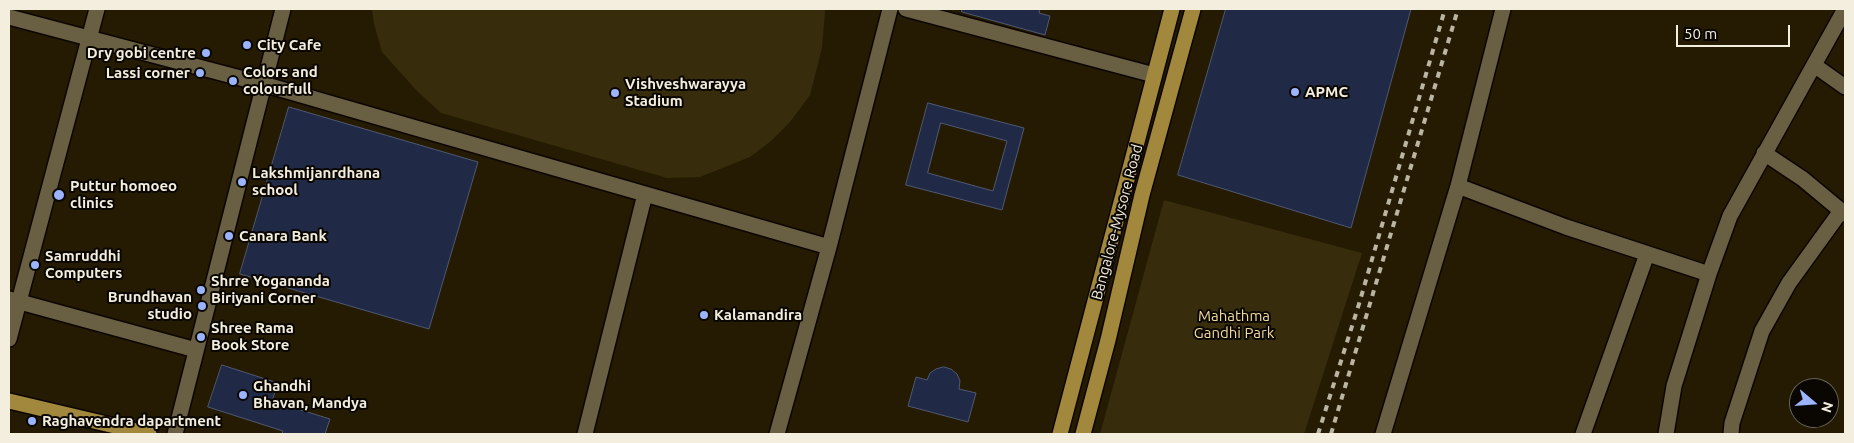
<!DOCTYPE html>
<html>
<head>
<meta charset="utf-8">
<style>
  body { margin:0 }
  #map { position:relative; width:1854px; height:443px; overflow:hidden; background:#241b02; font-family:Ubuntu,sans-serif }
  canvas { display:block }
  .frame { position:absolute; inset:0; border:10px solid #f3eede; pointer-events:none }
  .north { position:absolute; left:1789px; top:378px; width:50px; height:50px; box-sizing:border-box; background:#0a0601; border:1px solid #676359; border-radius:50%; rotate:108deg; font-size:14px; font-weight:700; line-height:20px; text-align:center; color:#f3eede }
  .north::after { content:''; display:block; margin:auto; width:18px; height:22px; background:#9cb4fd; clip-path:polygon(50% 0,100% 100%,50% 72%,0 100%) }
  .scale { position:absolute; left:1676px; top:25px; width:114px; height:22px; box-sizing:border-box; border:2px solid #f3eede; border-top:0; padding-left:6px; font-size:15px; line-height:18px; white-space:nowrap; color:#f3eede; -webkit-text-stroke:4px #0a0601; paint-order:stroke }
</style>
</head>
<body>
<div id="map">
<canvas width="1854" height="443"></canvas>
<div class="frame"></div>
<div class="north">N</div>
<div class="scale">50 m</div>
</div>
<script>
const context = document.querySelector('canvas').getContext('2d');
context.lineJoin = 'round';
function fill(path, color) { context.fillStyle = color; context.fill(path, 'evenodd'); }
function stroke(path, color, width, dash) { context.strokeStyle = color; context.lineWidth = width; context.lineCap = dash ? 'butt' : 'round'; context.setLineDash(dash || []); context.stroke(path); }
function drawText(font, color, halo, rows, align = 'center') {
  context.font = font + ' Ubuntu,sans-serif'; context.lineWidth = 4; context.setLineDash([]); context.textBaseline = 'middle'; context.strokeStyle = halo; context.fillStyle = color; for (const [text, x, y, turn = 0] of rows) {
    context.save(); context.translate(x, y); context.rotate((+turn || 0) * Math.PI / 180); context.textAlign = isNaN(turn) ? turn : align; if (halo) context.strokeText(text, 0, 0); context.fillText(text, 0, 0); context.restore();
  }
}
fill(new Path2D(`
  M372,9H825V11L822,48L810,95L790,122L771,141L750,157L700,177L667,178L441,113L417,91L382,52L374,24Z
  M1164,200L1362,253L1304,434H1100Z`), '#372c0c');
const building = new Path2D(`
  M962,9H1040L1039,13L1050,16L1045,35L962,12Z
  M1226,9H1411L1351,228L1178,175Z
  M928,103L1024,128L1002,210L906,185ZM941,123L1007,141L993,191L928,173Z
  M289,107L478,162L429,329L240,274Z
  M222,365L278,383L272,401L330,419L325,434H282L283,431L208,407Z
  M944,367L951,369L957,374L960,381L959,389L976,393L968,422L908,406L916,377L927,380L930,373L936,369Z`);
fill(building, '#202946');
stroke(building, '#505972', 1);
const minor = new Path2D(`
  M906,9L1154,75
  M9,17L263,84L829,247
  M1814,65L1845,87
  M1764,153L1803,179L1845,214
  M1458,186L1566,227L1709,274
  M9,299L196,350
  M9,339L97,9
  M175,434L283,9
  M585,434L645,194
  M777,434L829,247L890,9
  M1383,434L1458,186L1503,9
  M1583,434L1647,254
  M1666,434L1674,386L1709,274L1730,216L1845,9
  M1731,434L1732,423L1762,331L1789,283L1841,211`);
const major = new Path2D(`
  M9,401L149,434
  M1060,434L1172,9
  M1083,434L1108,340L1142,195L1193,9`);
stroke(minor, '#0d0600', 18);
stroke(major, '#0d0600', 18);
stroke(minor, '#695f43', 15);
stroke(major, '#a2883c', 15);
stroke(new Path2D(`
  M1318,434L1359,304L1445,9
  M1331,434L1458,9`), '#bbb5a3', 4, [6, 6]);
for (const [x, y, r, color] of [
  [247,45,5,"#9cb4fd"],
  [206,53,5,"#9cb4fd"],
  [200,73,5,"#9cb4fd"],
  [233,81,5,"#9cb4fd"],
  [1295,92,5,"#9cb4fd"],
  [615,93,5,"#9cb4fd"],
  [242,182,5,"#9cb4fd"],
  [59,195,6,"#9cb4fd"],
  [229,236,5,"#9cb4fd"],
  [35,265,5,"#9cb4fd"],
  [201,290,5,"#9cb4fd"],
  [202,306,5,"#9cb4fd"],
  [704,315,5,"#9cb4fd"],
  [201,337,5,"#9cb4fd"],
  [243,395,5,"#9cb4fd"],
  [32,421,5,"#9cb4fd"]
]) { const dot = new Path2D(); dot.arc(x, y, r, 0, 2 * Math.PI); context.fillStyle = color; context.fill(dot); stroke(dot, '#0a0601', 2); }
drawText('bold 15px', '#f3eede', '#0a0601', [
  ["City Cafe",257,45],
  ["Dry gobi centre",196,53,"right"],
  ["Colors and",243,72],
  ["colourfull",243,89],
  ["Lassi corner",190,73,"right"],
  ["Vishveshwarayya",625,84],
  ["Stadium",625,101],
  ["APMC",1305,92],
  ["Lakshmijanrdhana",252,173],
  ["school",252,190],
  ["Puttur homoeo",70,186],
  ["clinics",70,203],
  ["Canara Bank",239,236],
  ["Samruddhi",45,256],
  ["Computers",45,273],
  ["Shrre Yogananda",211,281],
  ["Biriyani Corner",211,298],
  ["Brundhavan",192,297,"right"],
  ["studio",192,314,"right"],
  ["Kalamandira",714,315],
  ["Shree Rama",211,328],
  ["Book Store",211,345],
  ["Ghandhi",253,386],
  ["Bhavan, Mandya",253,403],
  ["Raghavendra dapartment",42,421]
], 'left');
drawText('15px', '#f3eede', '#0a0601', [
  ["Bangalore-Mysore Road",1117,222,-75]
]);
drawText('15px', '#f3db9c', '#0a0601', [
  ["Mahathma",1234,316],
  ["Gandhi Park",1234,333]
]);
</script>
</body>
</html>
